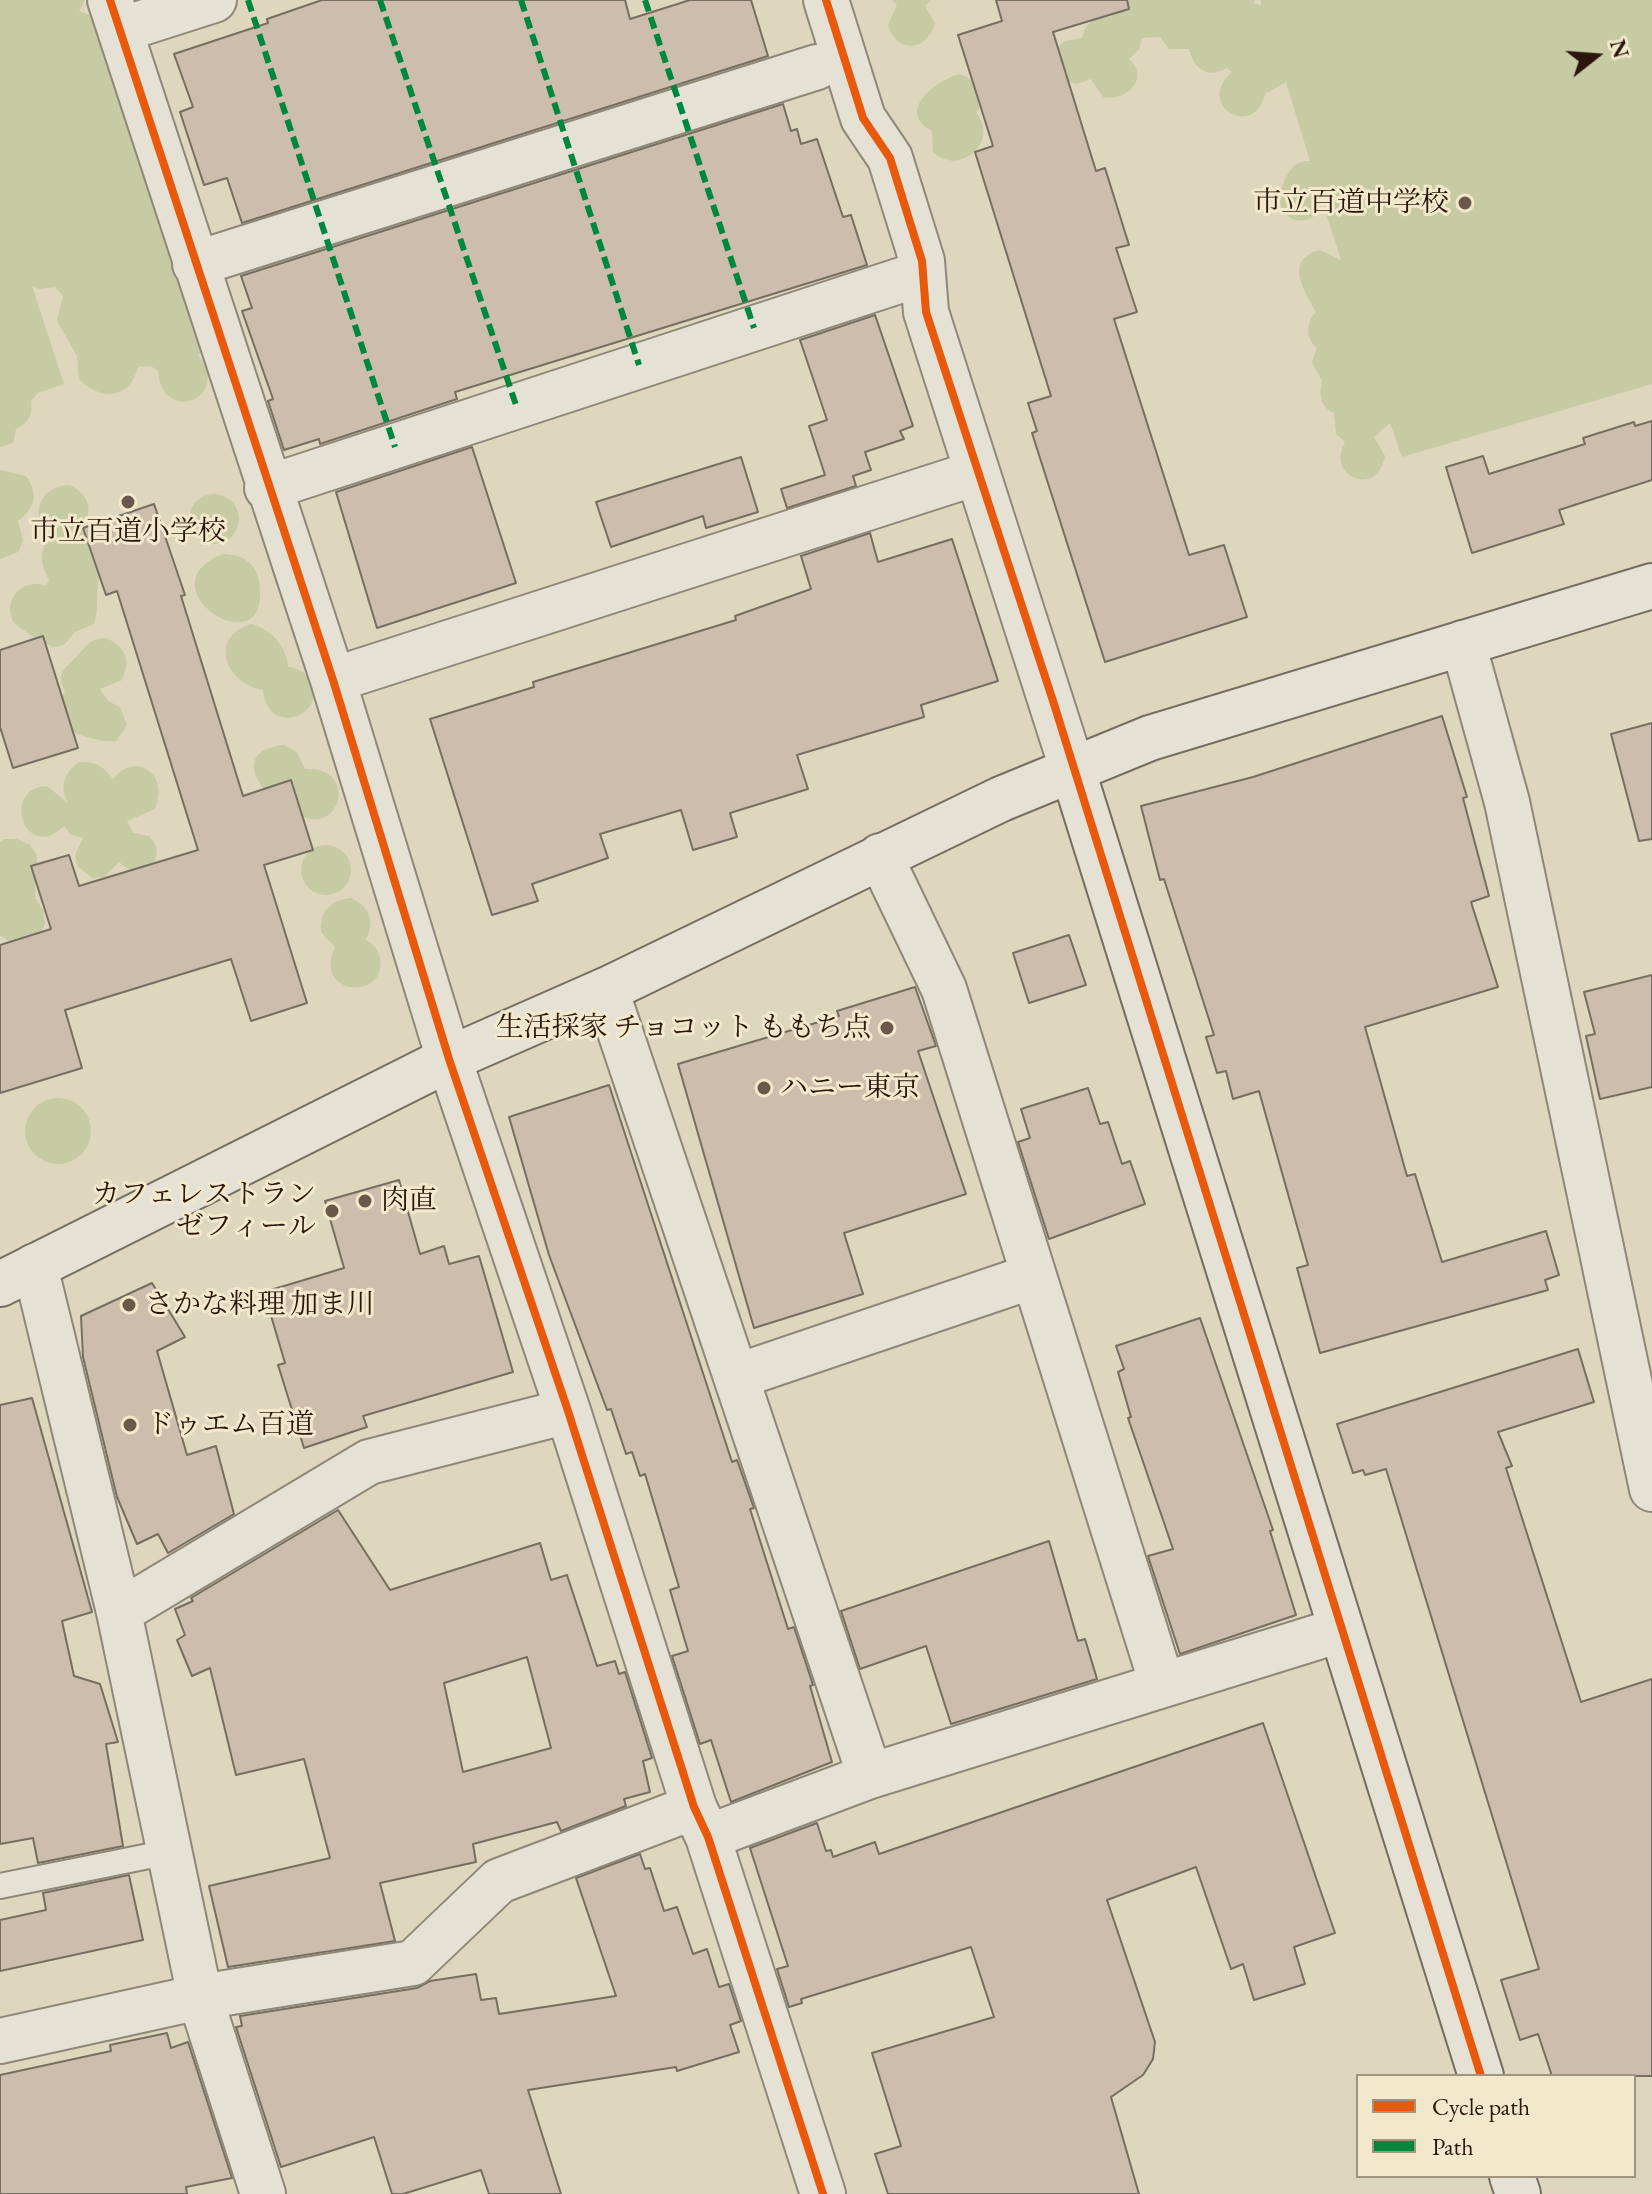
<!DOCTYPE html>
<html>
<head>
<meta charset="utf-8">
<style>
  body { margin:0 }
  #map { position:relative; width:1652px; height:2194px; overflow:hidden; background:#ded6bd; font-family:"EB Garamond",serif }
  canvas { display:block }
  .legend { position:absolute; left:1356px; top:2074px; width:280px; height:104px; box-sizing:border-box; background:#f2e9cc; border:2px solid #a2957f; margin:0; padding:10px 14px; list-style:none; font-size:24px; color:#2b160c }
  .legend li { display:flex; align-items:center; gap:16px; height:40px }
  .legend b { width:40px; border:2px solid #a2957f }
  .north { position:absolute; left:1556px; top:16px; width:80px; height:80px; -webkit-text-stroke:6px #f2e9cc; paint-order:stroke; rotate:73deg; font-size:22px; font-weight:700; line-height:32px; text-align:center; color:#2b160c }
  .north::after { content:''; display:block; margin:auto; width:28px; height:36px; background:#2b160c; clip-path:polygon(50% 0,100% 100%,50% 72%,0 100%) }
</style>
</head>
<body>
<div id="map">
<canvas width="1652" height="2194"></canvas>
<ul class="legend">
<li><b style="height:10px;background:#e8590c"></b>Cycle path</li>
<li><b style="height:10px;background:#00873e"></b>Path</li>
</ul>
<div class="north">N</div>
</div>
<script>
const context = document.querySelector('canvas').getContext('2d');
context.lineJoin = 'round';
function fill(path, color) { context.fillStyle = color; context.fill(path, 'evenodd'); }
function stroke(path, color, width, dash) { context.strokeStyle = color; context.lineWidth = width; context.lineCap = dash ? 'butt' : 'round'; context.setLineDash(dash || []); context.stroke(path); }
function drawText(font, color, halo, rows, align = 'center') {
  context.font = font + ' "EB Garamond","Noto Serif JP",serif'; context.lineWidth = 6; context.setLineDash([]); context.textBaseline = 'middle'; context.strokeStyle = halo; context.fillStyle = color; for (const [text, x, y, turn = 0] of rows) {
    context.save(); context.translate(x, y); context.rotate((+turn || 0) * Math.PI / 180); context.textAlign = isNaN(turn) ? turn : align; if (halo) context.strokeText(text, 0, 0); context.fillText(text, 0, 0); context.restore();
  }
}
fill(new Path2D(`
  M0,0H85L79,11L95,17L209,348L198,355C233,398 162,426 158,371L151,366L138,367C130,400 100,401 79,379L77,356L57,321L63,296L55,287L39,289L32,286L64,384L38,393L31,401C33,415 29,422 16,429L13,443L0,447Z
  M892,0H931L925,6L935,23C927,52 897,54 888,25L897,5Z
  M1101,0H1255L1253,3L1261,5V0H1652V384L1402,457L1390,423L1374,437L1385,456C1377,499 1325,476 1345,442L1336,434L1334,413C1320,407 1319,395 1322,381L1312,362L1317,348C1305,338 1306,323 1316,312C1305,291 1283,261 1319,250L1341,260L1323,204C1309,235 1267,219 1284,182C1290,169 1294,161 1310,161L1286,82L1265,94C1254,141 1194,105 1232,72L1227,68C1208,79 1194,70 1189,49H1169L1160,37L1142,38L1139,50L1129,59C1151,79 1125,102 1103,97L1091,79L1077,84L1066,81L1056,49L1065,41L1082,38C1085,22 1096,16 1112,17Z
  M959,74C978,79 989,95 976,113C1000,139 961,178 933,152L932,131C895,111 936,81 959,74Z
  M0,470L26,476C39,495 35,508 18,521L23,541L18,552L0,559Z
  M69,485C89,494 93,508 84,527L90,530L104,568C92,587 101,604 94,624L75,632L64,645L53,647C45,644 16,627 13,621C2,599 24,577 46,586L49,579C38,562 40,547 53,533C26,516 41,486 69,485Z
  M189 519a25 25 0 1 1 50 0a25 25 0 1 1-50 0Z
  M223,554C252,555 261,571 260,598C256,661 144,585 223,554Z
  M251,624C271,629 287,646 288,667C298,668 304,671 309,679C331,715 267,739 263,690C228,685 206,638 251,624Z
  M106,638C126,647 131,660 122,680L100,689L108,701L120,707L127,725L116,741C102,743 79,735 66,729L58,705L65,691C56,674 64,669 75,658C87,647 87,639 106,638Z
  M284,745L296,751L305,769C353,766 345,823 311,819C276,814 218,752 284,745Z
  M79,762C96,761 103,766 113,779C136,750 170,775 155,809L127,821L133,833L149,836C158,846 159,853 153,865L134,873L119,862L104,877L93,878L77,866L75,855L83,838L70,834L64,826C25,864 0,788 47,786L68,803C59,786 64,773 79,762Z
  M4,839H17L30,845L37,855L35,898L43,910L45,924L39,936L14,944L0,935V842Z
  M301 870a25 25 0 1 1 50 0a25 25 0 1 1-50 0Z
  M351,898C370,907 375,920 366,940C374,944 379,951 380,959C387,1000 312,997 335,947L321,932C320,911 330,900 351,898Z
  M25 1131a33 33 0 1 1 66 0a33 33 0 1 1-66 0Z`), '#c6cba3');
const building = new Path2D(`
  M322,0H625L630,19L690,0H751L768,56L242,223L227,178L204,185L180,112L193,107L174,54L268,23L267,19Z
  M996,0H1127L1129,9L1053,32L1096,171L1105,168L1129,245L1116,248L1137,312L1114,319L1189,555L1224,545L1247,617L1105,662L1032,433L1037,431L1028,403L1051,396L975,152L993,146L958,35L1002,21Z
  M783,104L791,131L797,129L801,144L817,139L843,217L851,215L867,265L455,392L457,399L320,444L319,439L284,450L268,401L273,399L242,311L252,308L241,276Z
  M875,315L913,426L900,431L904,439L865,452L871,470L853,476L856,486L787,508L781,489L825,475L809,426L827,420L800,340Z
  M1652,421V480L1559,510L1564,524L1472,553L1446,467L1483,456L1489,474L1585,444L1583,438L1634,422L1635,426Z
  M472,447L516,583L377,628L336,492Z
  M741,457L758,512L706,528L703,516L611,547L596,502Z
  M154,504L185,595L181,596L243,796L291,780L313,850L264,865L307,1003L251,1021L231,959L65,1010L82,1068L0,1093V945L51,929L31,866L69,855L79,886L198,850L117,591L106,595L83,528Z
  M870,533L878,562L952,539L998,681L921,705L924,717L797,755L808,789L730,813L737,837L693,850L681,810L600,834L608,858L532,884L538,901L492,915L430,719L534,687L533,682L736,620L735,616L811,589L801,556Z
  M43,636L78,748L13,768L0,727V650Z
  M1442,716L1467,797L1463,798L1489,896L1471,902L1498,987L1365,1027L1407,1176L1415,1174L1442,1262L1546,1231L1559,1275L1545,1280L1548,1290L1320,1353L1297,1268L1308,1265L1259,1091L1233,1099L1226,1071L1217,1073L1206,1037L1214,1035L1164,879L1160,880L1141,806L1253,777Z
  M1652,723V839L1639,841L1611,734Z
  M1069,935L1086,985L1029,1003L1013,953Z
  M1652,975V1087L1600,1099L1586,1036L1595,1034L1584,992Z
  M915,987L936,1046L918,1051L966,1194L844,1233L863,1294L754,1328L678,1064L839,1016L837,1011Z
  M609,1085L732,1462L737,1460L754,1508L750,1509L788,1629L794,1627L813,1685L810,1686L832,1762L731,1802L711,1740L700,1744L672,1656L688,1651L670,1590L679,1587L645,1474L640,1476L632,1452L626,1454L611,1409L607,1410L549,1255L509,1117Z
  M1088,1088L1100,1124L1108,1122L1122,1164L1130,1161L1145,1204L1049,1239L1018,1142L1030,1138L1021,1109Z
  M399,1180L420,1254L444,1246L449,1264L479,1256L513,1372L363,1416L367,1427L304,1448L278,1365L285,1363L264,1292L344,1268L325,1201Z
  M152,1283L185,1337L157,1351L187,1455L216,1446L234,1514L168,1553L158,1534L137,1544L117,1497L83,1357L81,1316Z
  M1200,1318L1273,1530L1270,1531L1296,1615L1180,1654L1148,1556L1173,1549L1128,1418L1131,1417L1118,1372L1124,1369L1116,1346Z
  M1578,1349L1594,1402L1498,1432L1512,1466L1506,1468L1581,1702L1652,1679V2076H1552L1538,2034L1520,2040L1501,1980L1539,1969L1386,1469L1365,1475L1363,1470L1353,1473L1337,1424Z
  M32,1398L92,1612L62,1621L74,1676L100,1684L118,1742L106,1744L123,1846L38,1863L33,1838L0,1844V1405Z
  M338,1510L390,1590L540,1543L551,1580L567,1575L597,1666L615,1661L619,1674L625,1672L652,1758L643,1761L650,1792L624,1799L626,1806L561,1831L557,1822L473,1844L476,1862L380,1883L395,1941L228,1967L209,1886L330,1858L304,1759L236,1775L210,1668L192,1676L177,1640L185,1635L175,1609L193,1601L191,1598ZM527,1657L551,1748L463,1772L444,1683Z
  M1049,1541L1078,1641L1085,1639L1097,1679L951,1724L926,1646L860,1669L841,1611Z
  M1263,1723L1335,1933L1294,1947L1305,1984L1254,2000L1243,1964L1231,1969L1196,1867L1107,1900L1155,2042L1153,2059L1143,2075L1111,2097L1139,2194H888L875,2154L901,2146L872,2053L994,2017L971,1947L801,1999L802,2003L789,2007L777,1969L788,1966L750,1848L817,1823L826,1851L831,1850L833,1857L875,1842L879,1854Z
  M640,1854L645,1869L650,1868L664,1911L677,1907L693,1954L707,1949L719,1987L729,1984L741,2021L730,2025L739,2052L677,2071L676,2067L528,2090L561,2194H489L481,2170L403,2194H392L374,2137L281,2167L236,2027L242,2026L240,2016L417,1988L430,1981L476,1974L481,2000L496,1998L499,2014L616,1996L576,1878Z
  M129,1875L143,1940L0,1971V1920L46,1910L43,1893Z
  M167,2033L171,2048L188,2042L232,2178L186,2187L187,2194H0V2075L111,2051L110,2045Z`);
fill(building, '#cdbdac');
stroke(building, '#766f61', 2);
const lane = new Path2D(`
  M0,1886L169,1852`);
const street = new Path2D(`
  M110,0L333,680L449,1059L568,1411L694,1807L708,1837L823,2194
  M826,0L863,118L890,158L922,261L926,312L1072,768
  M120,30L214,0
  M195,264L817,67
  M267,488L923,273
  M1463,643L1507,802L1652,1489
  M333,680L976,473
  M880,856L944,989L1162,1684
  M606,990L870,1776
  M35,1266L119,1612L200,1997L263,2194
  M738,1376L1033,1276
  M119,1612L369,1462L568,1411
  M708,1837L870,1776L1340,1630
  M0,2041L200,1997L413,1963L499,1881L694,1807`);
const secondary = new Path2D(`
  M1072,768L1481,2076
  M0,1284L449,1059L606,990L1001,799L1150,738L1652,586
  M1512,2176L1518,2194`);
stroke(lane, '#8f8879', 28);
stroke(street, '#8f8879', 48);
stroke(secondary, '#766f61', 48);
stroke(lane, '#e5e1d4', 24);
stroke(street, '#e5e1d4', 44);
stroke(secondary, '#e5e1d4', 44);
stroke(new Path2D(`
  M248,0L395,447
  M380,0L517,408
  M521,0L639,365
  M645,0L754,328`), '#00873e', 6, [12, 6]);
stroke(new Path2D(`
  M110,0L333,680L449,1059L568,1411L694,1807L708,1837L823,2194
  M826,0L863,118L890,158L922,261L926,312L1054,704L1481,2076`), '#e8590c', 8);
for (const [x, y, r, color] of [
  [1465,203,8,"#6a594a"],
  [128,502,8,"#6a594a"],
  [887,1028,8,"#6a594a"],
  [764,1088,8,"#6a594a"],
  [365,1201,8,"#6a594a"],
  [332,1211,8,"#6a594a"],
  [129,1305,8,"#6a594a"],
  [130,1425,8,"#6a594a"]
]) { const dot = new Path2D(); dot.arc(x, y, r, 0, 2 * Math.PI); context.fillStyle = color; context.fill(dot); stroke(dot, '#f2e9cc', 3); }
drawText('28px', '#2b160c', '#f2e9cc', [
  ["市立百道中学校",1449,203,"right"],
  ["市立百道小学校",128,532,"center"],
  ["生活採家 チョコット ももち点",871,1028,"right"],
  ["ハニー東京",780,1088],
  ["カフェレストラン",316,1195,"right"],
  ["ゼフィール",316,1227,"right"],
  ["肉直",381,1201],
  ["さかな料理 加ま川",145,1305],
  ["ドゥエム百道",146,1425]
], 'left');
</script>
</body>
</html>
